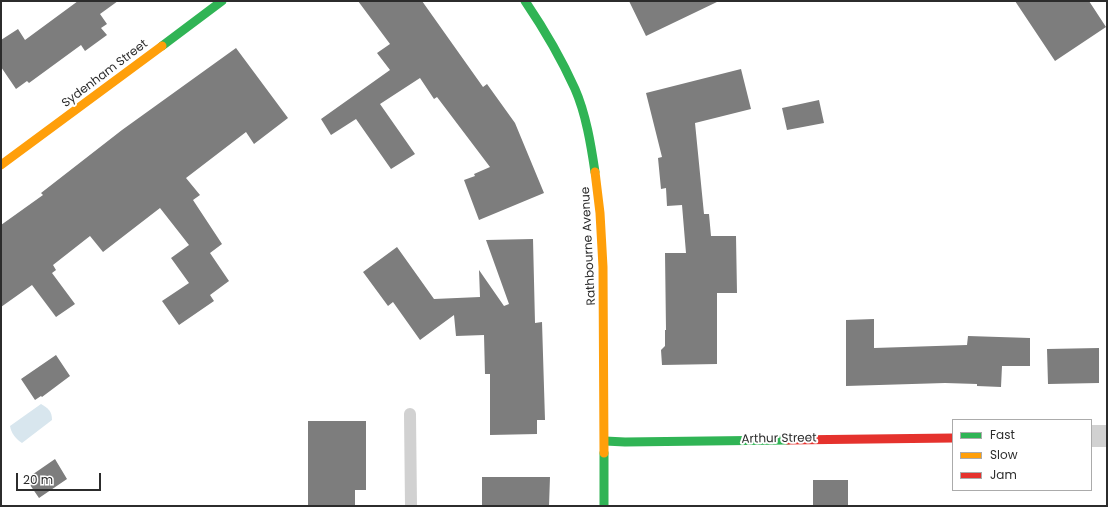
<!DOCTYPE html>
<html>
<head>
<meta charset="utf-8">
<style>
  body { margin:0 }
  #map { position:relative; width:1108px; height:507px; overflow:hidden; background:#fff; font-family:Poppins,sans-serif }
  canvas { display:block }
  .frame { position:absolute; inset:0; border:2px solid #2c2c2c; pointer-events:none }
  .legend { position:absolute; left:952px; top:419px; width:140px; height:72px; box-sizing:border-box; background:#fff; border:1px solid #ababab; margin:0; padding:5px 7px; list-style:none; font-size:12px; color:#2c2c2c }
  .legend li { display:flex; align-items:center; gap:8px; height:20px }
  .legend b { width:20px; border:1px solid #ababab }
  .scale { position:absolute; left:16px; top:473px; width:85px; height:18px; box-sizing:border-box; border:2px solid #2c2c2c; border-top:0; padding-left:5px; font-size:12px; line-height:14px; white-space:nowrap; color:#2c2c2c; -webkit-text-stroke:3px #fff; paint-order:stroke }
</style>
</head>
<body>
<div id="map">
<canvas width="1108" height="507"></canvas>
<div class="frame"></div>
<ul class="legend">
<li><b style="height:5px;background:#30b455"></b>Fast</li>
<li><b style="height:5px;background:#ff9f0a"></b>Slow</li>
<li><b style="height:5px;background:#e5322d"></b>Jam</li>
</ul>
<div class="scale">20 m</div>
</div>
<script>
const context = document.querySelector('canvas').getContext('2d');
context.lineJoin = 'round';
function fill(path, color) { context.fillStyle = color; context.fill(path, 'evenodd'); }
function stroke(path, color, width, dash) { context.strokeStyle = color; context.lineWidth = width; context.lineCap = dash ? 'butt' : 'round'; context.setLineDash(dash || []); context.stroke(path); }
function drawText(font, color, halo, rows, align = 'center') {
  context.font = font + ' Poppins,sans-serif'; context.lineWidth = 4; context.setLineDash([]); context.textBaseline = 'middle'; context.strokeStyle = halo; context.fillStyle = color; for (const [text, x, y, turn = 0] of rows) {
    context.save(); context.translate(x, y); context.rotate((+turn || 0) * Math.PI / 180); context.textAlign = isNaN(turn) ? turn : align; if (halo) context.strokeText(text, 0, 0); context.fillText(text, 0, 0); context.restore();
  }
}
fill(new Path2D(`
  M41,404C48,408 52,411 52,420L22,443C16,439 11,433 10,426Z`), '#d8e6ee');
fill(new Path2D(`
  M78,1H118L100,14L107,24L101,28L107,35L85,51L81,45L29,83L27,81L16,89L1,67V40L18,29L25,40Z
  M358,1H422L483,87L487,84L515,123L544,193L479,220L464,180L475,176L474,174L490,167L437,97L434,99L420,78L380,104L415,154L391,169L356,119L331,135L321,119L390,70L377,53L390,44Z
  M629,1H719L646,36Z
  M1015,1H1089L1106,27L1055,61Z
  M236,48L288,118L254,144L246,132L186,178L200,195L193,200L222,244L210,253L229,281L210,295L214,301L179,325L162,301L189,283L171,258L189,245L160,208L103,252L90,236L53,265L56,270L52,273L75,304L56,317L32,285L1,307V225L43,195L41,193L122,130Z
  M741,69L751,109L695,123L704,214H709L711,236H736L737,293H717V364L662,365L661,350L665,346V330H666L665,253H686L682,205L667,206L666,188L661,189L658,158L662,157L646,93Z
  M819,100L824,123L787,130L782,108Z
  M533,239L535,323L542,322L545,420H537V434L490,435V374H485L484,335L456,336L454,315L420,340L393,302L388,306L363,272L397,247L434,299L480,297L479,270L504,306L509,304L486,240Z
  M874,319V348L967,345L968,336L1030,338V366H1002L1001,387L977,386V384L945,383L846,386V320Z
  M1099,348V383L1048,384L1047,349Z
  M56,355L70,376L42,397L41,396L35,400L21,379Z
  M308,421H366V490H355V506H308Z
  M55,459L67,479L39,498L26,479Z
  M482,477H550L549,506H482Z
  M813,480H848V506H813Z`), '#7d7d7d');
stroke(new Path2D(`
  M410,414L411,506`), '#d1d1d1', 12);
stroke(new Path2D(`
  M1091,436H1107`), '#d1d1d1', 22);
stroke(new Path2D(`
  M525,1C544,29 561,58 575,89C586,114 591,145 595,172
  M162,46L222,1
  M605,441L625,442L788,440
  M604,506V453`), '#30b455', 9);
stroke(new Path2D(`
  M1,165L162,46
  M595,172L600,213L603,267L604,453`), '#ff9f0a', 9);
stroke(new Path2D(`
  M788,440L953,438`), '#e5322d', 9);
drawText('12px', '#2c2c2c', '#fff', [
  ["Sydenham Street",105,74,-37],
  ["Rathbourne Avenue",589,246,-93],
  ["Arthur Street",779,439,-1]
]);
</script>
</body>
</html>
